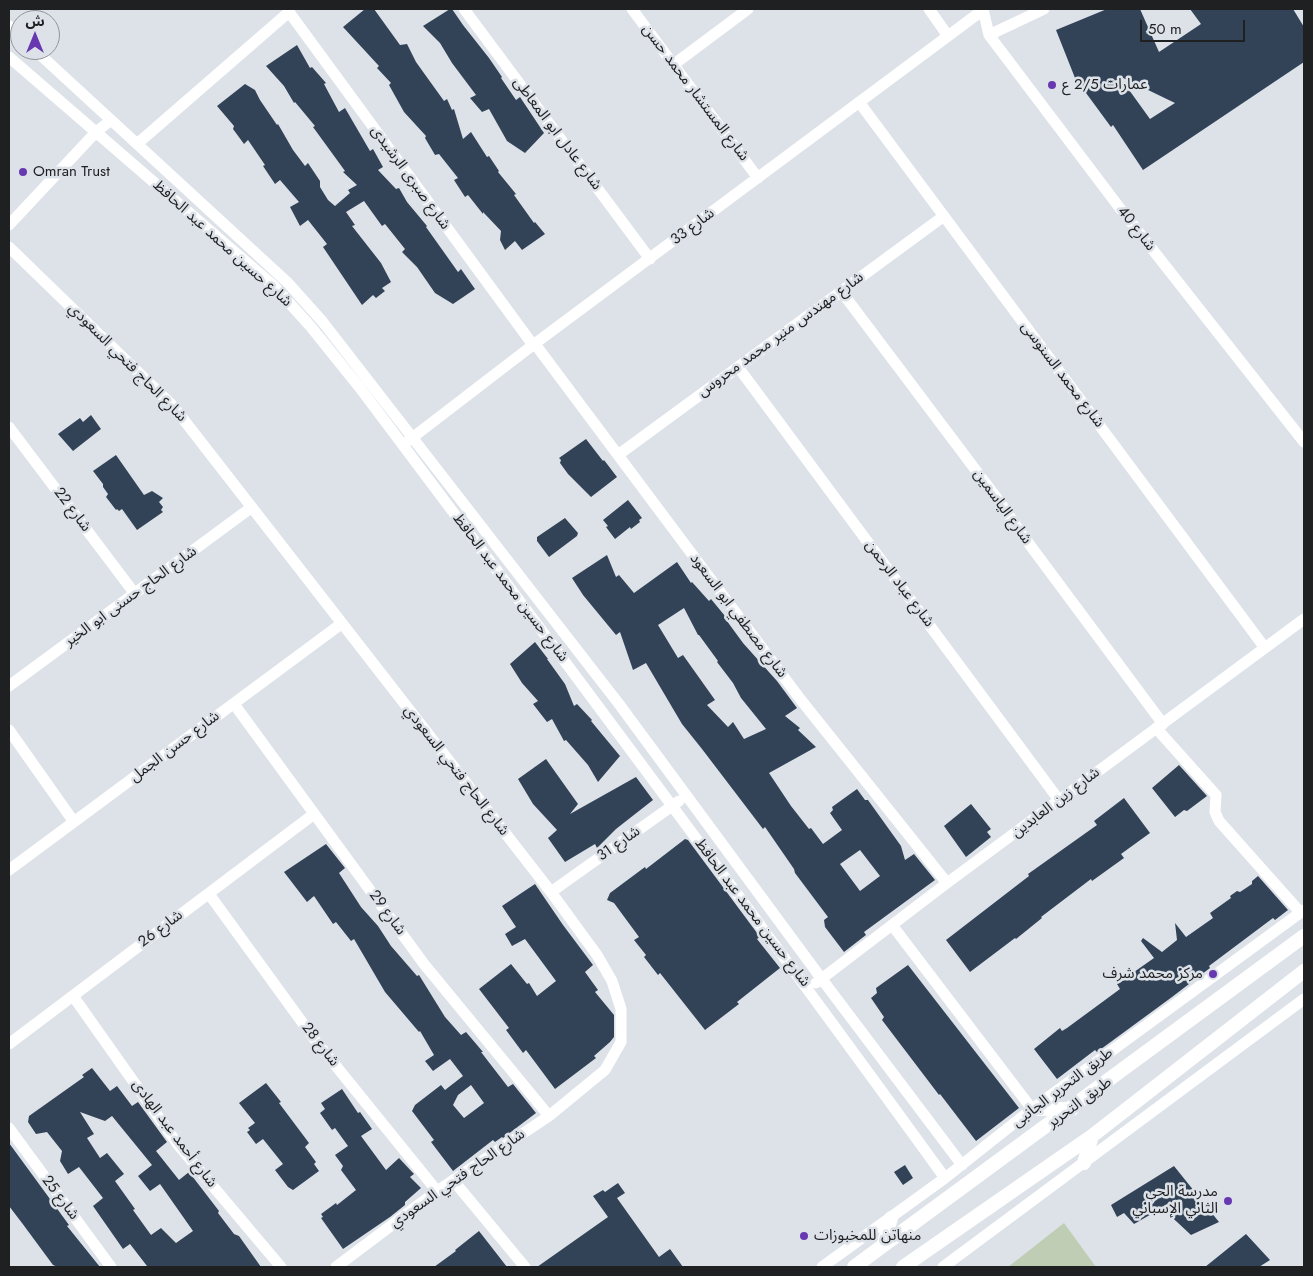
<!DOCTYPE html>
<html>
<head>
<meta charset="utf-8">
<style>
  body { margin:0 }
  #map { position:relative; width:1313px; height:1276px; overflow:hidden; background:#dde2e9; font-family:Jost,"Noto Sans Arabic",sans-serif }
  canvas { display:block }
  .frame { position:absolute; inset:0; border:10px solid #1e2022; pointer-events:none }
  .north { position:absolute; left:10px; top:10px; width:50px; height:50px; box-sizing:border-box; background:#dde2e9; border:1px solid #919499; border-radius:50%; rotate:0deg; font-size:14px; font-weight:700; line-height:20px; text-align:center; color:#1e2022 }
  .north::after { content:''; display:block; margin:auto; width:18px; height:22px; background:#6838b0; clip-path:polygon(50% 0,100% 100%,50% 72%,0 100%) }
  .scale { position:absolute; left:1140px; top:20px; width:105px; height:22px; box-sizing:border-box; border:2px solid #1e2022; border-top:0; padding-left:6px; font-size:15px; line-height:18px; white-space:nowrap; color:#1e2022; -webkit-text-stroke:4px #dde2e9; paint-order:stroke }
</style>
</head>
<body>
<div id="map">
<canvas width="1313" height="1276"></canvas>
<div class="frame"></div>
<div class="north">ش</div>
<div class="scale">50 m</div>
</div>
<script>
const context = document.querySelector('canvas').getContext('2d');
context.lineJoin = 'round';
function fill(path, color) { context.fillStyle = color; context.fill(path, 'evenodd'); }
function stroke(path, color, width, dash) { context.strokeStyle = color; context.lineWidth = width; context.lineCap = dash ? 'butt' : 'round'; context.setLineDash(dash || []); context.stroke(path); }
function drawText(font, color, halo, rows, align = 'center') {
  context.font = font + ' Jost,"Noto Sans Arabic",sans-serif'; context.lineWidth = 5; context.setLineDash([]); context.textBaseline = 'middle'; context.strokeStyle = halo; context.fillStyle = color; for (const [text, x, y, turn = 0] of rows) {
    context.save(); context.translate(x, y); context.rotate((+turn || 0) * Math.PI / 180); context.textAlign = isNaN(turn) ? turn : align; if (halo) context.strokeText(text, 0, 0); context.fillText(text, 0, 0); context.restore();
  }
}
fill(new Path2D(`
  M1064,1223L1096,1267H1008Z`), '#bfcdb4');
fill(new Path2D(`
  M365,9H374L400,45L407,44L416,62L444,101L447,99L452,110L454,109L463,139L471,132L487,157L489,156L499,171L498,172L516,194L514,195L534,223L535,222L545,234L522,250L515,241L505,250L500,240L501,231L483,212V214L468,195L465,197L454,180L458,178L439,154L435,155L425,138L426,136L404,112L389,85L391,83L377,68L379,66L343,27Z
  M450,9H452L463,25L489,58L502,77L501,78L516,100L520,97L544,133L525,153L507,141L489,109L482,112L470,98L476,95L452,63L440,43L423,26Z
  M1107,9H1140L1159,52L1201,24L1190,9H1293L1304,27V62L1143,170L1113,125L1111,127L1075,78L1056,30ZM1119,76L1175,103L1150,119Z
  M297,45L310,68L312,67L326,83L324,84L339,112L345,108L370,151L373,149L383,167L378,170L396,189L399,188L407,202L427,226L426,227L458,272L461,269L475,289L453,304L435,293L417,267L402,252L405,249L385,224L382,226L364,201L346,212L355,225L352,226L381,263L391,282L382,288L385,291L376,298L373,295L362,305L323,247L327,244L308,220L300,226L290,207L299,202L280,180L275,184L263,166L265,165L248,140L244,144L233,129L234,126L217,106L245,84L255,90L260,100L277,125L278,124L293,150L305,166L308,163L320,181V187L328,200L335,206L350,193L348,190L357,185L343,172L345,171L313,127L315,126L295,102L294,103L284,86L266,66Z
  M91,415L101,429L73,451L58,434L80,418L83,422Z
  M586,439L603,461L604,460L617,477L591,497L568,474L560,463L561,460L559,458Z
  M116,455L144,495L152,491L163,498L159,502L163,507L161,510L163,512L137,530L122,509L119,511L117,509L116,510L106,497L108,494L103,487V484L93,471Z
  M628,500L642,518L639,520L640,522L631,529L630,527L615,539L606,527L608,526L603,520Z
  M565,518L578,533L577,536L549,557L537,541V537Z
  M607,555L616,577L619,575L634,593L677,562L691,583L692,582L709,601L711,599L725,616L724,617L743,643L777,681L797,708L785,716L800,728L798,730L816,747L769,773L791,806L809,829L811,828L823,844L842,830L830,813L833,810L832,807L857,789L865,800H868L901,846L905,860L914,854L935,880L864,932L866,935L844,952L825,927L824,920L828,917L795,873L794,869L765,827L763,829L702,749L682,724L646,663L633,670L620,632L616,635L583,595L572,578ZM684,608L698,635H699L718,661L717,662L733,683L741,698L766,729L744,739L733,722L728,727L707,705L715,700L683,655L678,658L658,625ZM860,850L880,876L860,891L840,864Z
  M535,642L548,659H547L565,684L574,706L577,704L592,720L591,721L620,756L598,782L588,765L566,740L564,741L552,719L547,722L533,704L538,701L522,683L510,664Z
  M546,759L578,804L570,814L636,777L653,800L616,829L597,848L595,844L565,862L548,838L557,830L533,804L518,779Z
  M1179,765L1207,796L1187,811L1184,810L1175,817L1152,788Z
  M1124,798L1150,833L1121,854L1124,858L1092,881L1091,879L1041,917L1042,918L1016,939L1015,938L970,972L946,940L1029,876L1028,874L1097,825L1094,821Z
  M971,804L991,829L987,832L991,837L966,857L944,826Z
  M685,839L688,840L760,937L757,939L780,968L737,1002L739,1004L705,1030L660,973L658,975L644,957L646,955L634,940L639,937L614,903L607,900L610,893L645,867L646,869Z
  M326,844L345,868L339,873L361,907L378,926L391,946L417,976L419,975L445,1017L461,1035L466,1032L483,1052H481L508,1087L513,1084L536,1113L503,1138L502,1137L495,1142L493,1140L453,1171L431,1142L434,1140L412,1111L415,1105L441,1085L445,1090L463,1076L450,1059L433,1071L425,1061L434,1055L420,1031L419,1032L385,992L354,939L351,941L336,922L333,924L314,896L307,902L284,872ZM471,1085L484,1103L464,1118L453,1105L458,1095Z
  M1258,876L1288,910L1275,920L1273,918L1209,966L1210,968L1172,997L1097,1052L1095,1050L1057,1079L1034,1049L1060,1028L1062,1031L1067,1028L1120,989L1117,984L1154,958L1141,941L1143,938L1162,952L1177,940L1175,923L1186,937L1213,918L1210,913L1231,898L1230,896L1237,891L1240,892L1252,884V881Z
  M535,884L563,925L593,965L585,972L598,990L595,992L614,1015V1037L610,1042L594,1056L596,1058L555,1089L526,1050L523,1053L506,1030L509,1028L479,989L511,964L527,984L529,983L537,996L556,981L525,939L512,946L505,934L516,927L502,906Z
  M908,965L1019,1108L976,1141L940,1094L939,1095L882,1020L884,1017L871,998L877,993L876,988Z
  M92,1068L110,1091L117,1086L132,1106L138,1102L167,1142L156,1151L179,1180L189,1172L219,1211L218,1213L234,1234L239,1236L261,1267H150L147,1266L130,1244L123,1249L93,1206L103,1198L79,1167L68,1174L60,1161L62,1151L47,1132L36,1134L28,1122L29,1116L84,1077L82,1075ZM80,1112L105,1121L112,1116L152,1165L138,1176L150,1191L160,1184L193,1231L176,1243L161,1228L151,1235L133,1210L135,1209L115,1181L124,1174L107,1153L100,1158L87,1138L94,1134Z
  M266,1083L281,1102L279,1103L309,1143L305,1147L316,1162L314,1164L319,1171L293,1190L288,1187L275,1170L283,1164L263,1139L256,1144L247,1132L250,1130L248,1128L255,1123L239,1103Z
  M342,1089L358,1113L360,1112L372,1129L361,1136L386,1170L399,1158L414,1174L410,1177L421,1188L405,1202V1205L390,1217L343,1249L321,1218L323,1217L321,1214L336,1203L337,1205L356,1190L341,1170L343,1166L335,1155L348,1146L335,1128L332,1130L320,1113L325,1109L321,1103Z
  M9,1143L69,1225L67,1226L100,1267H58L53,1265L22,1223L9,1206Z
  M905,1165L913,1178L903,1185L894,1172Z
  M1174,1166L1219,1222L1191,1235L1162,1208L1134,1224L1124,1213L1117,1217L1111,1205Z
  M618,1183L625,1193L617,1198L659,1257L670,1249L683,1267H537L608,1217L593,1196L603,1190L605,1192Z
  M479,1231L507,1267H434L456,1251L455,1250Z
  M1246,1234L1270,1260L1259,1267H1205Z`), '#324357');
stroke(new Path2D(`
  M288,9L289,12L533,345
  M464,9L650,259
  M632,9L758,178
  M929,9L948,36
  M983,9L989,35L1119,207L1304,442
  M9,26L20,36
  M989,35L1044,9
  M35,50L287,282L322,321L619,704L821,978L962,1165
  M9,57L274,286L311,327L360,388C557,650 753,913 945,1178
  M673,65L748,9
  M859,102L1265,648
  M137,144L289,12
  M9,225L96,132L110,121
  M9,247L173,406L551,892L597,955L612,981L621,1009V1042L605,1070L549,1116L437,1191L336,1267
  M841,291L1002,505L1021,533L1163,724
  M535,344L801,700L947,883
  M738,367L1059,800
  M9,427L135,594
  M408,441L533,345L983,10
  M618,455L944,216
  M9,686L252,507
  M234,704L424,964L549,1116
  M1156,728L1216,795L1215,812L1219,821L1300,912
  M9,730L74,822
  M9,870L341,624
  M551,892L679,801
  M209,894L315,1040L437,1191
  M892,925L1032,1109
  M816,983L947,883L1304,619
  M73,996L179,1146L281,1267
  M9,1044L314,814
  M9,1128L111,1267
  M453,1180L525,1267
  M822,1267L945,1178L1032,1109L1304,910
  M943,1267L1304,999`), '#fff', 11);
stroke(new Path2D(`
  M1032,1109H1072
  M1084,1163L1092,1136
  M883,1246L891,1218
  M854,1267L1304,936
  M903,1267L1092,1136L1304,971`), '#fff', 14);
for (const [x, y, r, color] of [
  [1052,85,5,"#6838b0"],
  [23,172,5,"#6838b0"],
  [1213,974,5,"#6838b0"],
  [1228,1201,5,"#6838b0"],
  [804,1236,5,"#6838b0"]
]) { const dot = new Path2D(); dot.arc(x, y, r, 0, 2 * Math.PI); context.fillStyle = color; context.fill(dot); stroke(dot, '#dde2e9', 2); }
drawText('15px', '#1e2022', '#dde2e9', [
  ["عمارات 2/5 ع",1062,85],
  ["Omran Trust",33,172],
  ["مركز محمد شرف",1203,974,"right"],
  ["مدرسة الحي",1218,1192,"right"],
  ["الثاني الإسباني",1218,1209,"right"],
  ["منهاتن للمخبوزات",814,1236]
], 'left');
drawText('15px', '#1e2022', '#dde2e9', [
  ["شارع المستشار محمد حسن",695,93,53],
  ["شارع عادل ابو المعاطى",557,134,53],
  ["شارع صبرى الرشيدى",410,178,54],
  ["شارع 33",693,227,-37],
  ["شارع 40",1136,229,52],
  ["شارع حسين محمد عبد الحافظ",222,244,42],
  ["شارع مهندس منير محمد محروس",781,335,-36],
  ["شارع الحاج فتحي السعودي",127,363,45],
  ["شارع محمد السنوسى",1062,375,53],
  ["شارع الياسمين",1002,507,54],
  ["شارع 22",72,510,53],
  ["شارع عباد الرحمن",899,584,53],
  ["شارع حسين محمد عبد الحافظ",510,588,53],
  ["شارع الحاج حسنى ابو الخير",131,597,-36],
  ["شارع مصطفي ابو السعود",738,616,53],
  ["شارع حسن الجمل",175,747,-37],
  ["شارع الحاج فتحي السعودي",456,771,52],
  ["شارع زين العابدين",1056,803,-37],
  ["شارع 31",619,844,-35],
  ["شارع 29",387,913,54],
  ["شارع حسين محمد عبد الحافظ",752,913,53],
  ["شارع 26",161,929,-37],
  ["شارع 28",320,1045,52],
  ["طريق التحرير الجانبى",1063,1088,-37],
  ["طريق التحرير",1080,1103,-36],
  ["شارع أحمد عبد الهادى",174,1134,53],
  ["شارع الحاج فتحي السعودي",458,1179,-35],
  ["شارع 25",60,1198,53]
]);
</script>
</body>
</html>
